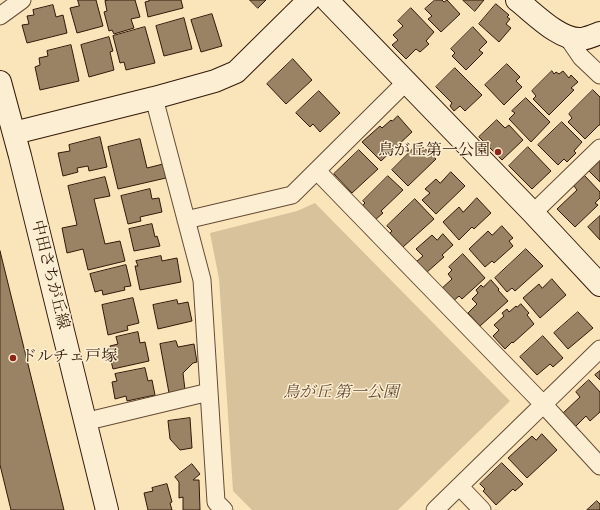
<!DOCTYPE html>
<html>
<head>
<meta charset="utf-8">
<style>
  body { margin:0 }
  canvas { display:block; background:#fae5ba }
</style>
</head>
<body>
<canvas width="600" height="510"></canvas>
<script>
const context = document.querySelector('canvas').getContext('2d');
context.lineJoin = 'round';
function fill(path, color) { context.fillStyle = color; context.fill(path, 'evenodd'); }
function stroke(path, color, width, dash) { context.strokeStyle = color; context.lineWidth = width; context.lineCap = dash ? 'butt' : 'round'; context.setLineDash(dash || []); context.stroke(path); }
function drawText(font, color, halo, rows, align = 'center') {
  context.font = font + ' "IM FELL English","Noto Serif JP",serif'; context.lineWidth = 3; context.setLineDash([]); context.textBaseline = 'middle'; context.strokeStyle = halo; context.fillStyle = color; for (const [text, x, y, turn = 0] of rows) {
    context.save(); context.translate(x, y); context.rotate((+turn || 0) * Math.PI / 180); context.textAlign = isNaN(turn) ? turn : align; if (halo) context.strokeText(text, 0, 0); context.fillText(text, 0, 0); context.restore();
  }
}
fill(new Path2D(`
  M315,203L510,401L398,510H252L233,491L219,279L210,233L297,211Z`), '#d8c29c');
const building = new Path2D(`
  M78,0H96L103,26L77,33L70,8L79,6Z
  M110,0H135L140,17L131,19L134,28L114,34L112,30L109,31L104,12L107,11L105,1Z
  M149,0H181L183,8L148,17L145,2L149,1Z
  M250,0H266L258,8Z
  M435,0H442L444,2L447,0L460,14L441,32L428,19L432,16L425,9Z
  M463,0H484L475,11Z
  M496,4L509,15L507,17L510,19L506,24L511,28L499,42L479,24Z
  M53,5L56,17L63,15L67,33L27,43L22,25L29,24L27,16L34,15L33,10Z
  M411,8L434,32L426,41L429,44L420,52L416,49L406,59L392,45L398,40L393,35L403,26L398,21Z
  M212,14L222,46L201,52L191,20Z
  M184,18L192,49L164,56L156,26Z
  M145,27L155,63L126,70L124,62L120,63L113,36Z
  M473,27L487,42L479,50L483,53L466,70L452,56L455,53L451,49Z
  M109,37L113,51L110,52L114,70L89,77L81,45Z
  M71,45L79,81L40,90L35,67L40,65L39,58L48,56L47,51Z
  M293,59L312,80L286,104L267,84Z
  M507,64L520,77L516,81L522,87L504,105L485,85Z
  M455,68L482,95L465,111L460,106L454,111L450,106L452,103L436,87Z
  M552,71L554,74L556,72L559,74L563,71L569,78L571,75L578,82L571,88L574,90L549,115L533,99L536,96L532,91Z
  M593,90L600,97V125H599L585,139L568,122L572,118L569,114Z
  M319,91L340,113L320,132L313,124L310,127L296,113Z
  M526,98L550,122L531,142L509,119L515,113L512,111Z
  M398,116L412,132L381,161L362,142L380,126L382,128L391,120L392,121Z
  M497,120L505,128L509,125L523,140L502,160L479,137Z
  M562,122L582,142L574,151L576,153L567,162L564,159L558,165L538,145Z
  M100,137L107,167L89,171L88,166L77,168L78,172L63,176L58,153L70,151L69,145Z
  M140,139L147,168L163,164L166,178L118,189L108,147Z
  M419,143L436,159L408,186L392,170Z
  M528,147L551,171L532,189L509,166Z
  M359,150L378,169L352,193L334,174Z
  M600,161V182L589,171Z
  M451,172L465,186L436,214L422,200L430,193L425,189L436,179L440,183Z
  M388,176L403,190L381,211L383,213L375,220L362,206L365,203L363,201Z
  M585,176L600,192V198L595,203L598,205L575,227L557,209L577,190L574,186Z
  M105,177L110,196L94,199L105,244L120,241L125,261L88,270L83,249L67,253L62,228L77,225L68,186Z
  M150,189L152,199L159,198L162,212L140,217L141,221L128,224L121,196Z
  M477,198L491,213L474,229L472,227L459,240L443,222L459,207L463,212Z
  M415,199L434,219L403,247L390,233L392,231L387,226Z
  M600,216V240L588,227Z
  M152,224L155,237L157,236L160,246L134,251L129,229Z
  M502,226L513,238L509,241L513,246L494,263L492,261L485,267L469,249L488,231L492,235Z
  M443,234L453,245L442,255L444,257L426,273L416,262L423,256L416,249L432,235L437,240Z
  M526,249L543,266L515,291L512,288L507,292L495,278Z
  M0,251L64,510H11L0,465Z
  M463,254L485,278L462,299L459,296L452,302L440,290L452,279L448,274L452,270L449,267Z
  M161,256L162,261L177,258L181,282L140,290L135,266H138L136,261Z
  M126,265L131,286L124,287L125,290L103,295L102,290L95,292L90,274Z
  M552,279L566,295L540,318L523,298L539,284L542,288Z
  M491,280L499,289L498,290L508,301L480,326L468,313L477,304L472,299L478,293L476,290L481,285L483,287Z
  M133,298L139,323L127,326L128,330L108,335L102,305Z
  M177,300L178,304L188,302L192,321L158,329L153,305Z
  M521,304L529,313L527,315L534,324L513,343L512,342L505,349L493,336L499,330L494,325L504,316L502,313L507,309L509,312L516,306L517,307Z
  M578,312L593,328L568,349L554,333Z
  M138,332L140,343L145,342L149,361L113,369L109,353L112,352L110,346L118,344L116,337Z
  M543,336L563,358L553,367L550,364L537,375L520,357Z
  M176,341L178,347L194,344L197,362L193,363L183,373L185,390L169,393L160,344Z
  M145,368L148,381L152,380L155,395L127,401L126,396L115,399L112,382L117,381L115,374Z
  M600,371V380L595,375Z
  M589,380L600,392V412L590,421L586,416L575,427L562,414L580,397L576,392Z
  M190,418L192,448L180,450L170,439L168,421Z
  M542,434L557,450L527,478L508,458L532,436L536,440Z
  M502,463L523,484L515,491L513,489L496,505L483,491L485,489L480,484Z
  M192,464L200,474L193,480H199L200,510H183V497L179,498V482L175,477Z
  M167,484L172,502L170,503L172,510H148L144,493L153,491L152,488Z
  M597,501L600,504V510H587Z`);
fill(building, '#9a8365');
stroke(building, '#321809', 1);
const street = new Path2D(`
  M0,16L22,0
  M568,38L581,57L600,75
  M154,98L202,280L216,502L224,510
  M317,171L544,405L600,466
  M533,213L600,148
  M186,220L292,195L406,82
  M84,422L209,392
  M460,487L482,510
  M435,510L600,349`);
const secondary = new Path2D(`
  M327,0L533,213L600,285
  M517,0C534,13 560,41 582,39C588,38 595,35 600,33
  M0,82L20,156L107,510
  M14,133L154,98L215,81L236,72L309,0`);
stroke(street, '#644b35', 19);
stroke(secondary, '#321809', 24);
stroke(street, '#fceed2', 17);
stroke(secondary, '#fceed2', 22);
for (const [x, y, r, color] of [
  [498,152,4,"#8f2418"],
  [13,358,4,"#8f2418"]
]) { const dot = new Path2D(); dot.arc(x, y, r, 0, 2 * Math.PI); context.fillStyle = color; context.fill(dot); stroke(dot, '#fceed2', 1.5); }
drawText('16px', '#321809', '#fceed2', [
  ["鳥が丘第一公園",490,152],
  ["ドルチェ戸塚",21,358,"left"]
], 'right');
drawText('16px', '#321809', '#fceed2', [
  ["中田さちが丘線",49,275,76]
]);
drawText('italic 16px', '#644b35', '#fceed2', [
  ["鳥が丘 第一公園",341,394]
]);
</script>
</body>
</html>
